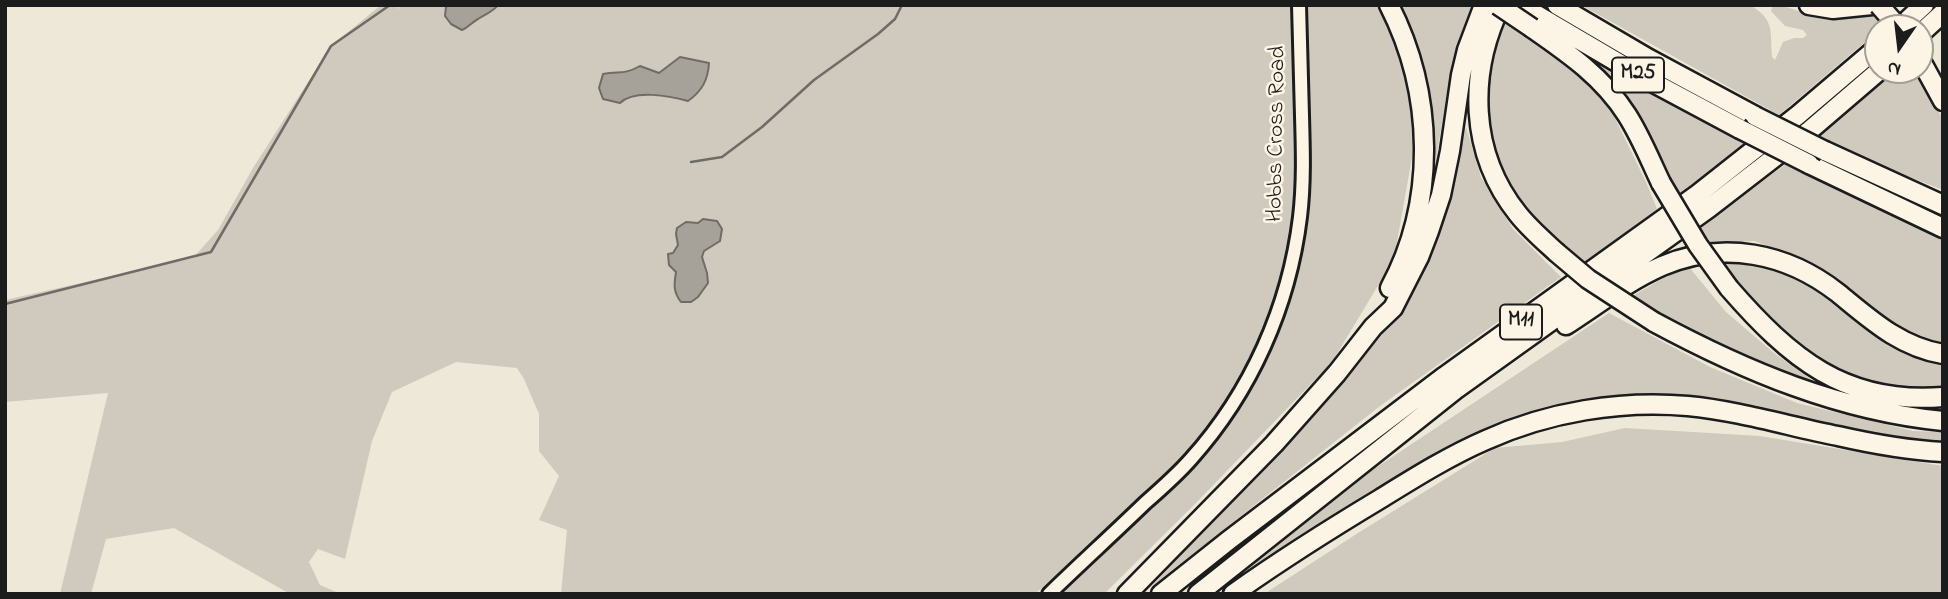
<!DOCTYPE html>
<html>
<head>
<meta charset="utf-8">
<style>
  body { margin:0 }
  #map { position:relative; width:1948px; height:599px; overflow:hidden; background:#eee8d9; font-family:"Indie Flower",sans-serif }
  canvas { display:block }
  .frame { position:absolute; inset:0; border:7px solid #1c1c1c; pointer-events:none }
  .north { position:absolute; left:1864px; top:14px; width:70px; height:70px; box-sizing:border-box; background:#fcf5e5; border:2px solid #a29e95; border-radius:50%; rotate:194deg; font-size:19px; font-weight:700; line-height:28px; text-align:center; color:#1c1c1c }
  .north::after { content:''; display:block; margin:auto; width:24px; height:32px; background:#1c1c1c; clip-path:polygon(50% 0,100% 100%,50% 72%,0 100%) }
</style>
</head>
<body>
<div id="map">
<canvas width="1948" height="599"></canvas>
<div class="frame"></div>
<div class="north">N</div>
</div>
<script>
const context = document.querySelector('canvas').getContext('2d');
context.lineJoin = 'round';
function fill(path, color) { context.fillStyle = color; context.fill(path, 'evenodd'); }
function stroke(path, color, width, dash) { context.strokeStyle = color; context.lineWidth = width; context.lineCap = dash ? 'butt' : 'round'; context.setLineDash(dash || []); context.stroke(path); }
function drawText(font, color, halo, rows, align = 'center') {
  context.font = font + ' "Indie Flower",sans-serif'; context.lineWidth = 5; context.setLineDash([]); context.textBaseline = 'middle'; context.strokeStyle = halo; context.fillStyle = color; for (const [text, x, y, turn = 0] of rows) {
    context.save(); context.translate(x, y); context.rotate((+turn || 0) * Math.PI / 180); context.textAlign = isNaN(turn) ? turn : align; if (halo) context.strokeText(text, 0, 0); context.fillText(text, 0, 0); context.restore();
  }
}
fill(new Path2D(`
  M381,5H397L399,10V5H1376L1399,49L1408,91L1414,146L1394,259L1332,362L1195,504L1104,594H1056L1079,571L1146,493L1035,594H561L567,530L539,520L559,476L539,451V414L524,379L517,368L456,362L392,392L372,441L345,559L318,549L309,562L320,585L341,594H290L174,528L106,539L91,594H60L108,393L5,402V300L193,258L218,230L253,168L331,46Z
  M1397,5H1472L1449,80L1436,160L1424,80Z
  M1581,5H1750C1775,20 1770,30 1772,57L1775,60L1783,42L1794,38H1803L1807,35L1803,30L1785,26L1771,11L1773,5C1787,5 1802,14 1817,16C1836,19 1855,15 1874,15L1882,27L1878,28V31L1779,115Z
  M1503,20L1583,78L1610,108L1646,182L1657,209L1583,264L1543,231L1503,178L1485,125L1488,74L1495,39Z
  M1600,64L1731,136L1745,143L1677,197L1634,109L1599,67Z
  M1898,70H1913L1943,119V190L1866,160L1819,135Z
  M1466,127L1481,177L1513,229L1561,277L1380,406L1151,587L1349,375L1392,322L1427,255L1442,213Z
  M1786,164L1943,236V347L1913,336L1813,263L1754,241L1703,244L1696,230Z
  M1716,261L1759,263L1775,267L1802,280L1860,325L1910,356L1943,363V386L1932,388L1883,387L1831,373L1787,338L1728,278Z
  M1689,267L1726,312L1774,353L1824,389L1741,359L1667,322L1629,298L1660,280Z
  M1609,313L1710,367L1797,403L1913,431L1943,432V442L1844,429L1720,403L1640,395L1558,408L1476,435L1335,516L1213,594L1368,473Z
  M1625,428L1760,436L1943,466V594H1264L1358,533L1495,448L1562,442Z`), '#cfcabd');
const water = new Path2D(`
  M448,5H498C493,12 485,14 478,19C472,22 469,27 462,30L451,24L445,16L446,7Z
  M680,57L709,63C708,80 702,91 688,101C670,96 634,89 620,103L603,99L599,88L603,74C620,71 624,75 640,66L659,73Z
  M703,219L717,221L722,229L720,241L704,251L702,257L707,273L708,283L698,297L691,302H681C673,292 674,284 676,272L669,265L668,254L673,253L678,245L676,234L677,228L686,222L698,223Z`);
fill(water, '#a7a299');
stroke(water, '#6f6c67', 2);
stroke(new Path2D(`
  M691,162L722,157L762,127L814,80L878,34L895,19L902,5
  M5,304L211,252L331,46L390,5`), '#6f6c67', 2.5);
const minor = new Path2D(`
  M1049,594C1081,563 1113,534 1145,503C1161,489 1177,475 1191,459C1251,392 1289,307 1300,217C1304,184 1303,150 1302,116C1301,79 1300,42 1299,5`);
const highway = new Path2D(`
  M1389,5C1434,93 1437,201 1390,288
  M1501,5C1468,73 1469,153 1518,214C1529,228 1543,240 1556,252
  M1520,5L1639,75L1740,129
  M1557,5L1649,59L1755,116
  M1809,5L1833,9L1872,5
  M1532,28C1568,53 1603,77 1627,115C1641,137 1650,160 1661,183
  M1899,28L1924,5
  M1920,34L1943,13
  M1920,59L1943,101
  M1825,151L1943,205
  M1809,164L1943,228
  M1729,288C1790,358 1845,405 1943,397
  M1654,322C1745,371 1840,411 1943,421
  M1566,325C1597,305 1628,281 1662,266C1723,240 1787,253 1838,293C1870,319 1900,347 1943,354
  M1127,594L1274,444L1337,373L1373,327L1393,308L1419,257L1429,231L1441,195L1450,151L1461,75L1467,50L1484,5
  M1161,594L1229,540L1445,376L1698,194L1798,115L1878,47
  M1198,594L1455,390L1709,208L1810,130L1880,70
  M1233,594C1281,560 1330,529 1380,499C1414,478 1449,456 1486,440C1548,412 1620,400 1688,406C1739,411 1788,426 1838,436C1873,444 1907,450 1943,452`);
stroke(minor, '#1c1c1c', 18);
stroke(highway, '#1c1c1c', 23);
stroke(minor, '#fcf5e5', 12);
stroke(highway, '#fcf5e5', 18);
const highwayBridge = new Path2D(`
  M1498,5L1532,28
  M1879,5L1899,28
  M1755,116L1825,151
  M1740,129L1809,164
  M1661,183L1698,245L1729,288
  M1556,252L1588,279L1654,322`);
stroke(highwayBridge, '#1c1c1c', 23, []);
stroke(highwayBridge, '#fcf5e5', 18);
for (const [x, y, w] of [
  [1638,75,52],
  [1521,322,42]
]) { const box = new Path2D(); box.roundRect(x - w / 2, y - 17.5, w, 35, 5); context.fillStyle = '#fcf5e5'; context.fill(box); stroke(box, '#1c1c1c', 2); }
drawText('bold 21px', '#1c1c1c', null, [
  ["M25",1638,75],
  ["M11",1521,322]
]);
drawText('23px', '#1c1c1c', '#fcf5e5', [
  ["Hobbs Cross Road",1278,134,-89]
]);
</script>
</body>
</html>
